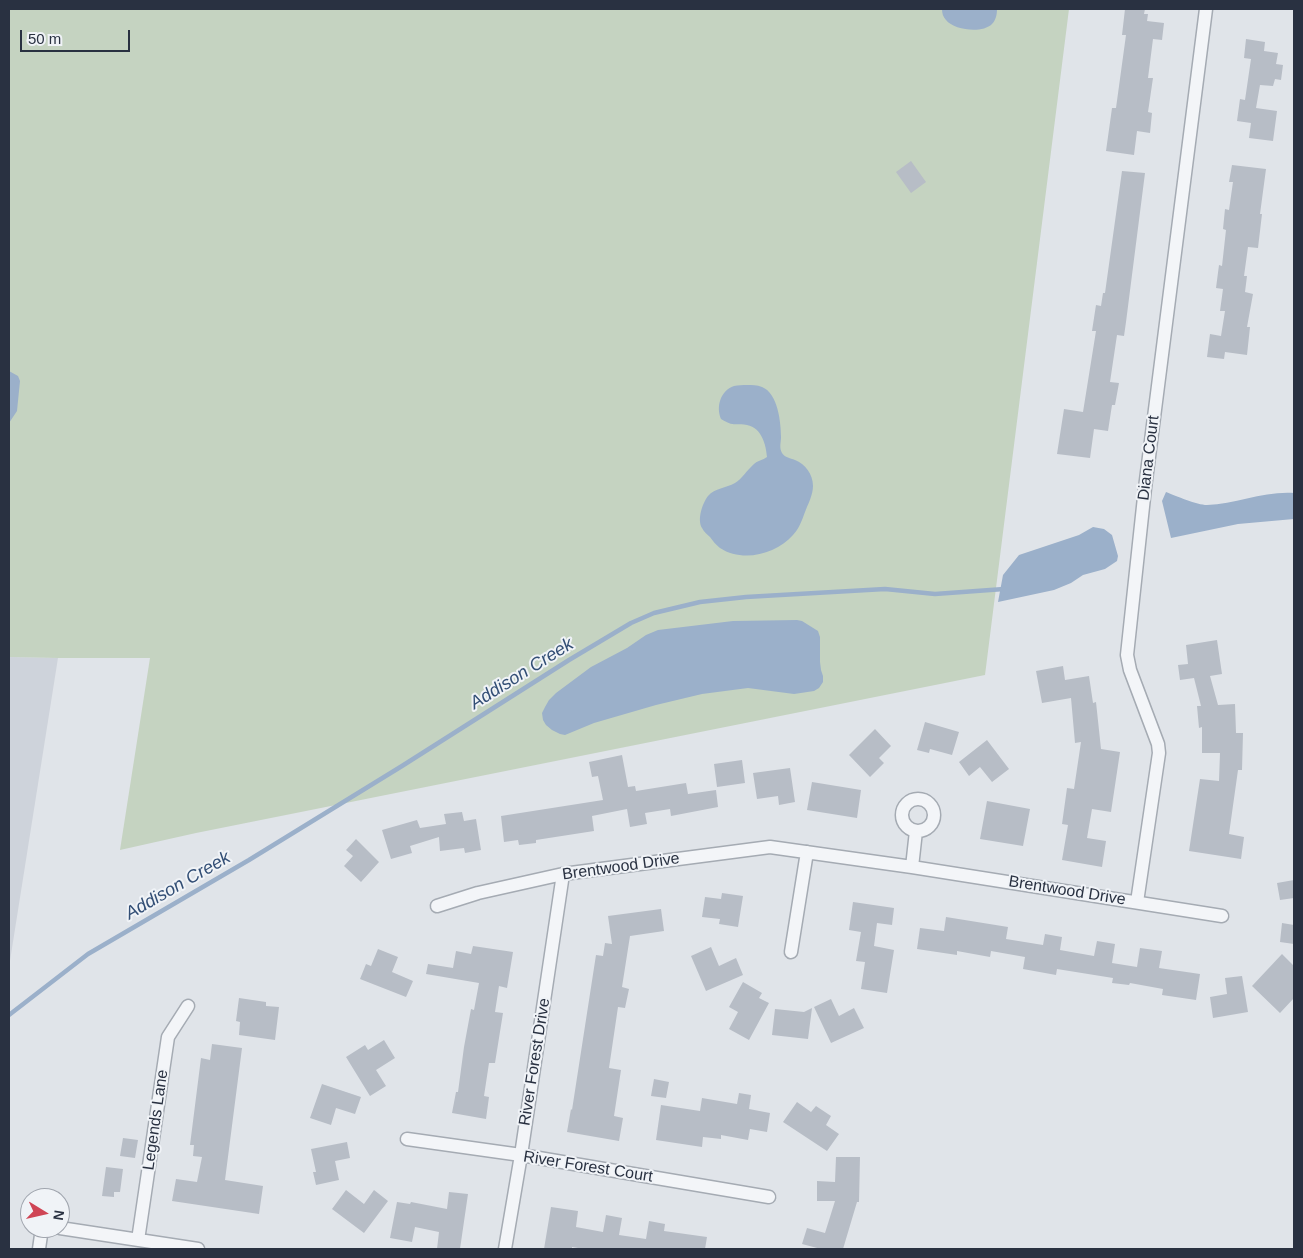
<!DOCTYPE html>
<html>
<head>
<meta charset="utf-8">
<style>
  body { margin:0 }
  #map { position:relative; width:1303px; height:1258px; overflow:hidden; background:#e0e4e9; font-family:Helvetica,sans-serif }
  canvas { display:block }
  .frame { position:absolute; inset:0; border:10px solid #293141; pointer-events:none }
  .north { position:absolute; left:20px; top:1188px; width:50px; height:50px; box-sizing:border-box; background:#f0f3f7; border:1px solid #a0a5ae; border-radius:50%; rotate:99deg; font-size:14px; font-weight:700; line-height:20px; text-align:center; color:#293141 }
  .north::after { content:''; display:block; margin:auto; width:18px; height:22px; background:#cf4555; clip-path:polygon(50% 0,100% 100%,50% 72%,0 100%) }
  .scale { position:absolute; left:20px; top:30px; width:110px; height:22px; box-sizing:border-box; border:2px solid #293141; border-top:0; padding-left:6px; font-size:15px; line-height:18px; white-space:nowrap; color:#293141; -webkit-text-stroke:4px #f0f3f7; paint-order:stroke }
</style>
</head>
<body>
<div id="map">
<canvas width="1303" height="1258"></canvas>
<div class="frame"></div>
<div class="north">N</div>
<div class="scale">50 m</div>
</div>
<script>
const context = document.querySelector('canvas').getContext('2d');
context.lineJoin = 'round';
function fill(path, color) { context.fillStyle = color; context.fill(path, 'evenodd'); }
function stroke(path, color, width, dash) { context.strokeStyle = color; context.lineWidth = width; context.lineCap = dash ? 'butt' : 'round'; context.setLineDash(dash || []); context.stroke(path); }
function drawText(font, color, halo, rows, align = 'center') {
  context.font = font + ' Helvetica,sans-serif'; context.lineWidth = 4; context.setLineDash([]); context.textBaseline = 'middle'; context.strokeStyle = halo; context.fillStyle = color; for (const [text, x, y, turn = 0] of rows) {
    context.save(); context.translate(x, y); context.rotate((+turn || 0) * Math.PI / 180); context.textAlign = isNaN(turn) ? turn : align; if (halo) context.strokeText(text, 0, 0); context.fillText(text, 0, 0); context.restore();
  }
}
fill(new Path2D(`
  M9,657L58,658L9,967Z`), '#ced3db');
fill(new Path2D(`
  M9,9H1069L985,675L196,833L120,850L150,658H58L9,657Z`), '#c5d3c1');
fill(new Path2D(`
  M942,9H997C997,14 996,20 992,24C982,34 954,30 946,20C943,17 942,13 942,9Z
  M9,371L18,376L20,381L17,411L9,423Z
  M747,385C752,385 757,385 762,387C778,393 781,423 781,437C781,442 779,448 782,453C784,457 790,458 795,460C805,464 813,474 813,486C813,495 808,504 805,512C802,520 799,529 793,535C776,554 743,563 720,548C716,545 713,541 710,537C707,534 704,532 702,528C697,520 702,504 708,496C715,488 726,488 735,483C742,479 747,470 754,464C757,461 763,460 767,457C766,445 762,428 747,425C734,423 734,427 721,419C716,407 720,391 734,386C738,385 743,385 747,385Z
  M1166,492C1176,496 1197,505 1207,505C1236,504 1264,491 1294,493V519L1238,524L1171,538L1162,501Z
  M1093,527L1104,529L1112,535L1118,556L1117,561L1105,569L1083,575L1071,583L1054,590L998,602L1003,575L1019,555L1079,535Z
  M797,620L802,621L818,631L820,637V662L821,670L823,676V682L819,688L814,691L794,694L748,688L702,694L656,705L594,723L565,735L560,734L552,730L546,725L543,720L542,713L545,707L549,700L556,693L591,667L627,648L646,635L658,630L733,621Z`), '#9bb0ca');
stroke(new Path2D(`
  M9,1015L88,954L249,860L402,766L569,660L631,623L654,613L700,602L746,597L885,589L935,594L1004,589`), '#9bb0ca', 4.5);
fill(new Path2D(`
  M1125,9H1145L1144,14H1148L1147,21L1164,23L1162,40L1153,39L1148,78H1153L1148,112L1152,113L1150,133L1137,131L1134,155L1106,151L1112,108H1116L1126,35H1122Z
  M1246,39L1265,42L1264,51L1278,53L1276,64L1283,65L1281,80L1275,79L1273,86L1260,85L1256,108L1277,111L1273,141L1249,138L1251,123L1237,121L1240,99L1245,100L1251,59L1244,58Z
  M911,161L926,182L911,193L896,172Z
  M1232,165L1266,169L1260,214H1262L1258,248L1248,247L1244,276H1247L1245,292L1253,294L1247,327H1250L1247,355L1225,352L1224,359L1207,357L1210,334L1221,336L1225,311H1220L1223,289L1216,288L1219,265L1222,266L1226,230L1223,229L1225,209L1229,210L1233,182H1229Z
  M1122,171L1145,173L1126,322L1124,336L1117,335L1110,382L1119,383L1115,405H1112L1108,431L1094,429L1090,458L1057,454L1064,409L1083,412L1096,331H1092L1096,305L1101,306L1103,293H1105Z
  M1217,640L1222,674L1210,676L1218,705L1235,704L1236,733H1243L1242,770H1238L1229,834L1244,837L1241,859L1189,851L1200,779L1219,781L1220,753H1202V727L1199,728L1197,706H1201L1194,678L1180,680L1178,665L1188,664L1186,645Z
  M1063,666L1065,680L1089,676L1093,703L1096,702L1101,749L1120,752L1111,812L1092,809L1087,838L1106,841L1102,867L1062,860L1068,825L1062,824L1067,788L1074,789L1081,742L1075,743L1071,698L1042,703L1036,671Z
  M925,722L959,732L952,755L930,749L929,753L917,750Z
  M875,729L891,746L879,758L884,763L870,777L849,755Z
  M987,740L1009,769L992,782L980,767L969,776L959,762Z
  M622,755L628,787L635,786L636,791L686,783L688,794L716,790L718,807L671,816L670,809L645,813L647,824L630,827L627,809L592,816L594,831L536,840V843L519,845L518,840L504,842L501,816L603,800L598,776L592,777L589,762Z
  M742,760L745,783L717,787L714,764Z
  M790,768L795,802L779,805L778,796L757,799L753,773Z
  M812,782L861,790L857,818L807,810Z
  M987,801L1030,809L1023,846L980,839Z
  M462,812L464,821L476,819L481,850L465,853L464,848L440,851L439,837L410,846L412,853L391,859L382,830L417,820L420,828L446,824L444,814Z
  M356,839L379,862L361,882L344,866L353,856L346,850Z
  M1294,880V898L1280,900L1277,883Z
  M722,893L743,896L738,927L719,924L720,919L702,917L705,897L721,899Z
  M853,902L894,908L892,925L877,923L874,946L894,950L887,993L861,989L865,962L856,961L861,932L849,930Z
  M661,909L664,931L630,936L622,987L629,989L625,1008L618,1007L609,1068L621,1070L614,1116L623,1118L619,1141L567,1132L571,1109L572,1110L596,955L603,956L605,943L612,944L608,916Z
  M946,917L1008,927L1006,939L1043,945L1045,934L1062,937L1060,950L1094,956L1097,941L1115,944L1112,963L1137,967L1140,948L1162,951L1159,968L1200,974L1196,1000L1162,995L1163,989L1130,983L1129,985L1112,983L1113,978L1057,969L1056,975L1023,969L1025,957L991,951L990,957L957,951V955L917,949L920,928L944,931Z
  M1282,923L1294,925V944L1280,942Z
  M473,946L513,952L507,988L499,986L495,1012L503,1013L495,1063H489L484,1096L489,1097L486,1119L452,1113L456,1092H458L464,1047L471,1009L474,1010L479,983L426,974L428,964L453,968L456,951L471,954Z
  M711,947L719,966L736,958L743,975L706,991L691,956Z
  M378,949L398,957L392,972L413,981L406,997L360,979L366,964L371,966Z
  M1282,954L1294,966V998L1280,1013L1252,986Z
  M1242,976L1248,1012L1213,1018L1210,997L1227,994L1225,978Z
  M743,982L762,993L759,998L769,1003L749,1040L729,1029L738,1012L729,1007Z
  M239,998L266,1002V1006L279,1007L275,1040L239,1035L240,1022L236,1021Z
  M831,999L839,1016L854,1008L864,1028L831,1043L814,1007Z
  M812,1008L808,1039L772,1035L775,1009L804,1012Z
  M384,1040L395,1058L376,1070L386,1086L370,1096L346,1057L365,1045L368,1050Z
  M212,1044L242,1048L225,1180L263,1186L259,1214L172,1201L176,1179L197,1182L202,1157L193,1156L194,1145H190L201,1058L210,1060Z
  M654,1079L669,1082L666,1098L651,1096Z
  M322,1084L361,1097L355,1114L336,1108L331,1125L310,1118Z
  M739,1093L751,1095L749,1109L770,1113L767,1132L750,1129L748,1140L721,1135V1139L703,1137L702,1147L656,1140L661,1105L700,1111L702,1098L737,1104Z
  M797,1102L811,1112L816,1106L831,1116L826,1125L839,1134L827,1151L783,1122Z
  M123,1138L138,1140L135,1158L120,1156Z
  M347,1142L350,1158L335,1161L339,1180L316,1185L313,1172H316L311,1149Z
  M836,1157H860L859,1202H857L843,1249H821L802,1244L807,1228L825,1233L835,1201H817V1181L835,1182Z
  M106,1167L123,1169L120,1192H114V1197L102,1196Z
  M346,1190L364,1204L374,1190L388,1201L364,1233L332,1209Z
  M449,1192L468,1194L460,1249H437L439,1232L415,1227L412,1242L390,1238L397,1202L410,1204L411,1202L447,1209Z
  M551,1207L578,1211L576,1227L603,1232L606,1215L622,1218L619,1235L646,1239L649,1221L665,1224L664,1231L707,1237L705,1249H584L572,1247V1249H544Z`), '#b7bdc6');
const street = new Path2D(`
  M902 815a16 16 0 1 1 32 0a16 16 0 1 1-32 0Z
  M912,867L916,831
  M1137,902L1159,753L1158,744L1130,670L1127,655L1145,488L1206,9
  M437,906L478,893L563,874L770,847L912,867L1222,916
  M791,952L807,852
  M407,1139L521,1155L769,1197
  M60,1228L198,1249
  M138,1240L168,1037L188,1006
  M39,1249L42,1228
  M505,1249L521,1155L563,874`);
stroke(street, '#a5abb3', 15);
stroke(street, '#f3f5f8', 12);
drawText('16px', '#293141', '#f0f3f7', [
  ["Diana Court",1149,458,-83],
  ["Brentwood Drive",621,867,-8],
  ["Brentwood Drive",1067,891,9],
  ["River Forest Drive",535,1062,-81],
  ["Legends Lane",156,1120,-82],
  ["River Forest Court",588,1167,9]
]);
drawText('italic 18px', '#324e75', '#f0f3f7', [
  ["Addison Creek",522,674,-32],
  ["Addison Creek",178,886,-30]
]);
</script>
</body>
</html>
